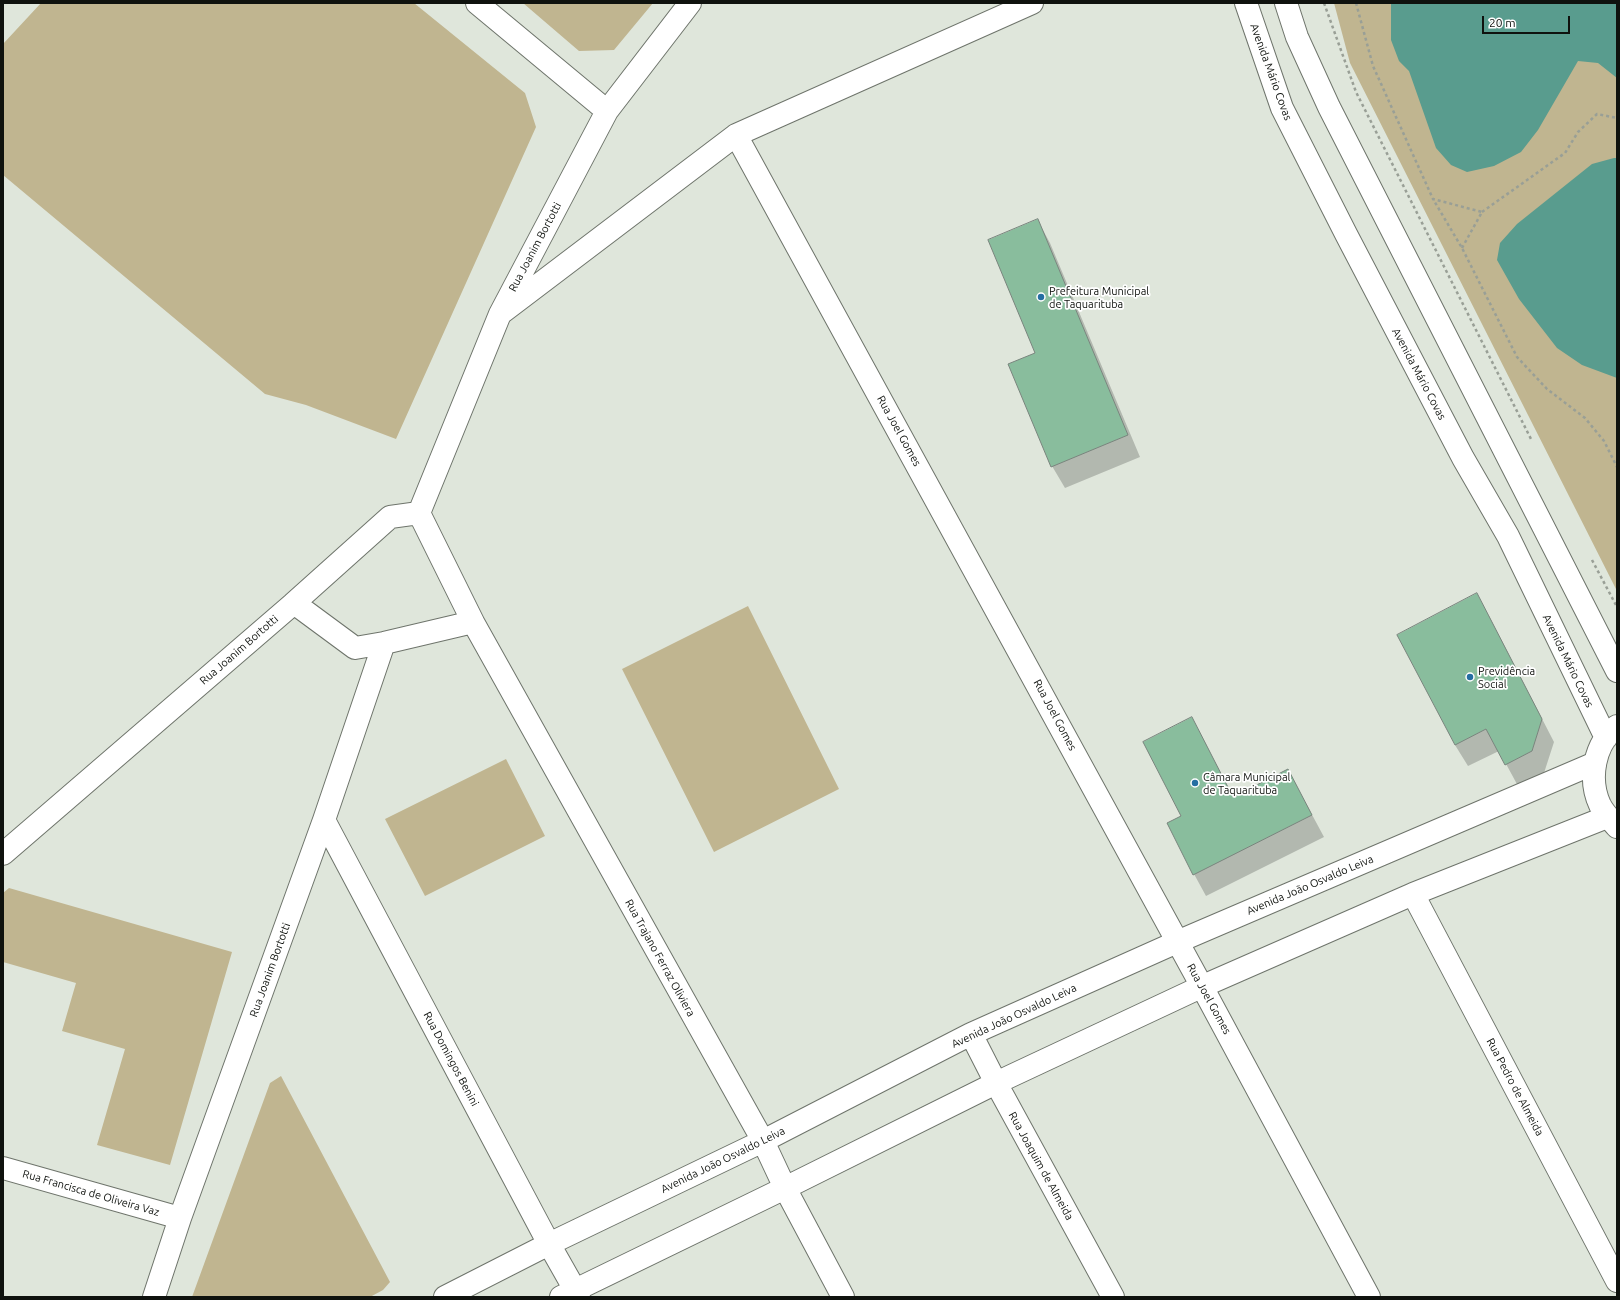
<!DOCTYPE html>
<html>
<head>
<meta charset="utf-8">
<style>
  body { margin:0 }
  #map { position:relative; width:1620px; height:1300px; overflow:hidden; background:#dfe6db; font-family:Ubuntu,sans-serif }
  canvas { display:block }
  .frame { position:absolute; inset:0; border:4px solid #0f120e; pointer-events:none }
  .scale { position:absolute; left:1482px; top:16px; width:88px; height:18px; box-sizing:border-box; border:2px solid #0f120e; border-top:0; padding-left:5px; font-size:12px; line-height:14px; white-space:nowrap; color:#0f120e; -webkit-text-stroke:3px #fff; paint-order:stroke }
</style>
</head>
<body>
<div id="map">
<canvas width="1620" height="1300"></canvas>
<div class="frame"></div>
<div class="scale">20 m</div>
</div>
<script>
const context = document.querySelector('canvas').getContext('2d');
context.lineJoin = 'round';
function fill(path, color) { context.fillStyle = color; context.fill(path, 'evenodd'); }
function stroke(path, color, width, dash) { context.strokeStyle = color; context.lineWidth = width; context.lineCap = dash ? 'butt' : 'round'; context.setLineDash(dash || []); context.stroke(path); }
function drawText(font, color, halo, rows, align = 'center') {
  context.font = font + ' Ubuntu,sans-serif'; context.lineWidth = 3.5; context.setLineDash([]); context.textBaseline = 'middle'; context.strokeStyle = halo; context.fillStyle = color; for (const [text, x, y, turn = 0] of rows) {
    context.save(); context.translate(x, y); context.rotate((+turn || 0) * Math.PI / 180); context.textAlign = isNaN(turn) ? turn : align; if (halo) context.strokeText(text, 0, 0); context.fillText(text, 0, 0); context.restore();
  }
}
fill(new Path2D(`
  M41,3H414L525,93L536,127L396,439L306,405L265,394L3,175V44Z
  M523,3H653L614,50L579,51Z
  M1334,3H1617V591L1350,63Z
  M748,606L839,789L714,852L622,669Z
  M506,759L545,836L425,896L385,819Z
  M9,888L232,952L170,1165L97,1145L125,1049L62,1031L76,983L3,962V893Z
  M281,1076L390,1282L383,1290L370,1297H192L270,1083Z`), '#c0b590');
fill(new Path2D(`
  M1391,3H1617V78L1598,63L1578,61L1538,130L1521,152L1494,166L1467,172L1451,165L1436,148L1409,71L1399,61L1391,40Z
  M1614,158H1617V378L1582,365L1557,348L1519,299L1497,260L1500,243L1517,224L1592,164Z`), '#599c8e');
fill(new Path2D(`
  M1038,221L1050,243L1140,457L1065,488L1052,466Z
  M1489,616L1554,742L1544,773L1518,786L1499,751L1468,766L1455,745Z
  M1192,718L1234,798L1288,770L1324,837L1206,896L1194,874L1182,816Z`), '#0003');
const building = new Path2D(`
  M1038,219L1128,435L1051,467L1008,364L1035,353L988,240Z
  M1477,593L1542,719L1532,751L1505,765L1486,729L1455,745L1397,635Z
  M1192,717L1233,797L1288,769L1312,815L1193,875L1167,823L1181,816L1143,742Z`);
fill(building, '#89bd9d');
stroke(building, '#79847d', 1);
const street = new Path2D(`
  M477,3L607,111
  M736,135C949,521 1161,908 1369,1297
  M500,314L736,135L1032,3
  M419,513L500,314L607,111L690,3
  M419,513L473,622L384,643L355,648L294,603L390,517Z
  M473,622L763,1141L785,1188L843,1297
  M324,820L549,1244L579,1297
  M3,854L294,603
  M1413,894L1617,1281
  M971,1034L996,1083L1113,1297
  M3,1168L180,1218
  M154,1297L180,1218L324,820L384,643
  M445,1297L549,1244L763,1141L971,1034L1177,942L1595,763
  M561,1297L785,1188L996,1083L1203,986L1413,894L1607,817`);
const secondary = new Path2D(`
  M1246,3L1282,108L1346,234L1463,458L1508,536L1606,738
  M1286,3L1297,37L1329,107L1617,671
  M1617,726C1594,744 1588,779 1600,805C1604,813 1611,820 1617,827`);
stroke(street, '#6e746b', 24);
stroke(secondary, '#6e746b', 24);
stroke(new Path2D(`
  M1324,3L1356,92L1532,441
  M1356,3L1373,66L1433,199
  M1482,212L1565,153L1578,132L1597,114L1617,118
  M1462,248L1482,212L1433,199L1462,248L1517,357L1547,389L1585,418L1604,441L1617,467
  M1592,560L1617,607`), '#999f96', 2.5, [3, 3]);
stroke(street, '#fff', 22);
stroke(secondary, '#fff', 22);
for (const [x, y, r, color] of [
  [1041,297,4,"#256ea2"],
  [1470,677,4,"#256ea2"],
  [1195,783,4,"#256ea2"]
]) { const dot = new Path2D(); dot.arc(x, y, r, 0, 2 * Math.PI); context.fillStyle = color; context.fill(dot); stroke(dot, '#fff', 1.5); }
drawText('11px', '#0f120e', '#fff', [
  ["Avenida Mário Covas",1271,72,70],
  ["Rua Joanim Bortotti",535,247,-62],
  ["Avenida Mário Covas",1419,374,62],
  ["Rua Joel Gomes",899,431,61],
  ["Rua Joanim Bortotti",239,650,-41],
  ["Avenida Mário Covas",1568,661,64],
  ["Rua Joel Gomes",1055,715,62],
  ["Avenida João Osvaldo Leiva",1310,885,-23],
  ["Rua Trajano Ferraz Oliviera",660,958,61],
  ["Rua Joanim Bortotti",270,970,-70],
  ["Rua Joel Gomes",1209,999,61],
  ["Avenida João Osvaldo Leiva",1014,1016,-25],
  ["Rua Domingos Benini",451,1059,62],
  ["Rua Pedro de Almeida",1515,1087,62],
  ["Avenida João Osvaldo Leiva",723,1160,-26],
  ["Rua Joaquim de Almeida",1041,1166,61],
  ["Rua Francisca de Oliveira Vaz",91,1193,16]
]);
drawText('11px', '#0f120e', '#fff', [
  ["Prefeitura Municipal",1049,291],
  ["de Taquarituba",1049,304],
  ["Previdência",1478,671],
  ["Social",1478,684],
  ["Câmara Municipal",1203,777],
  ["de Taquarituba",1203,790]
], 'left');
</script>
</body>
</html>
